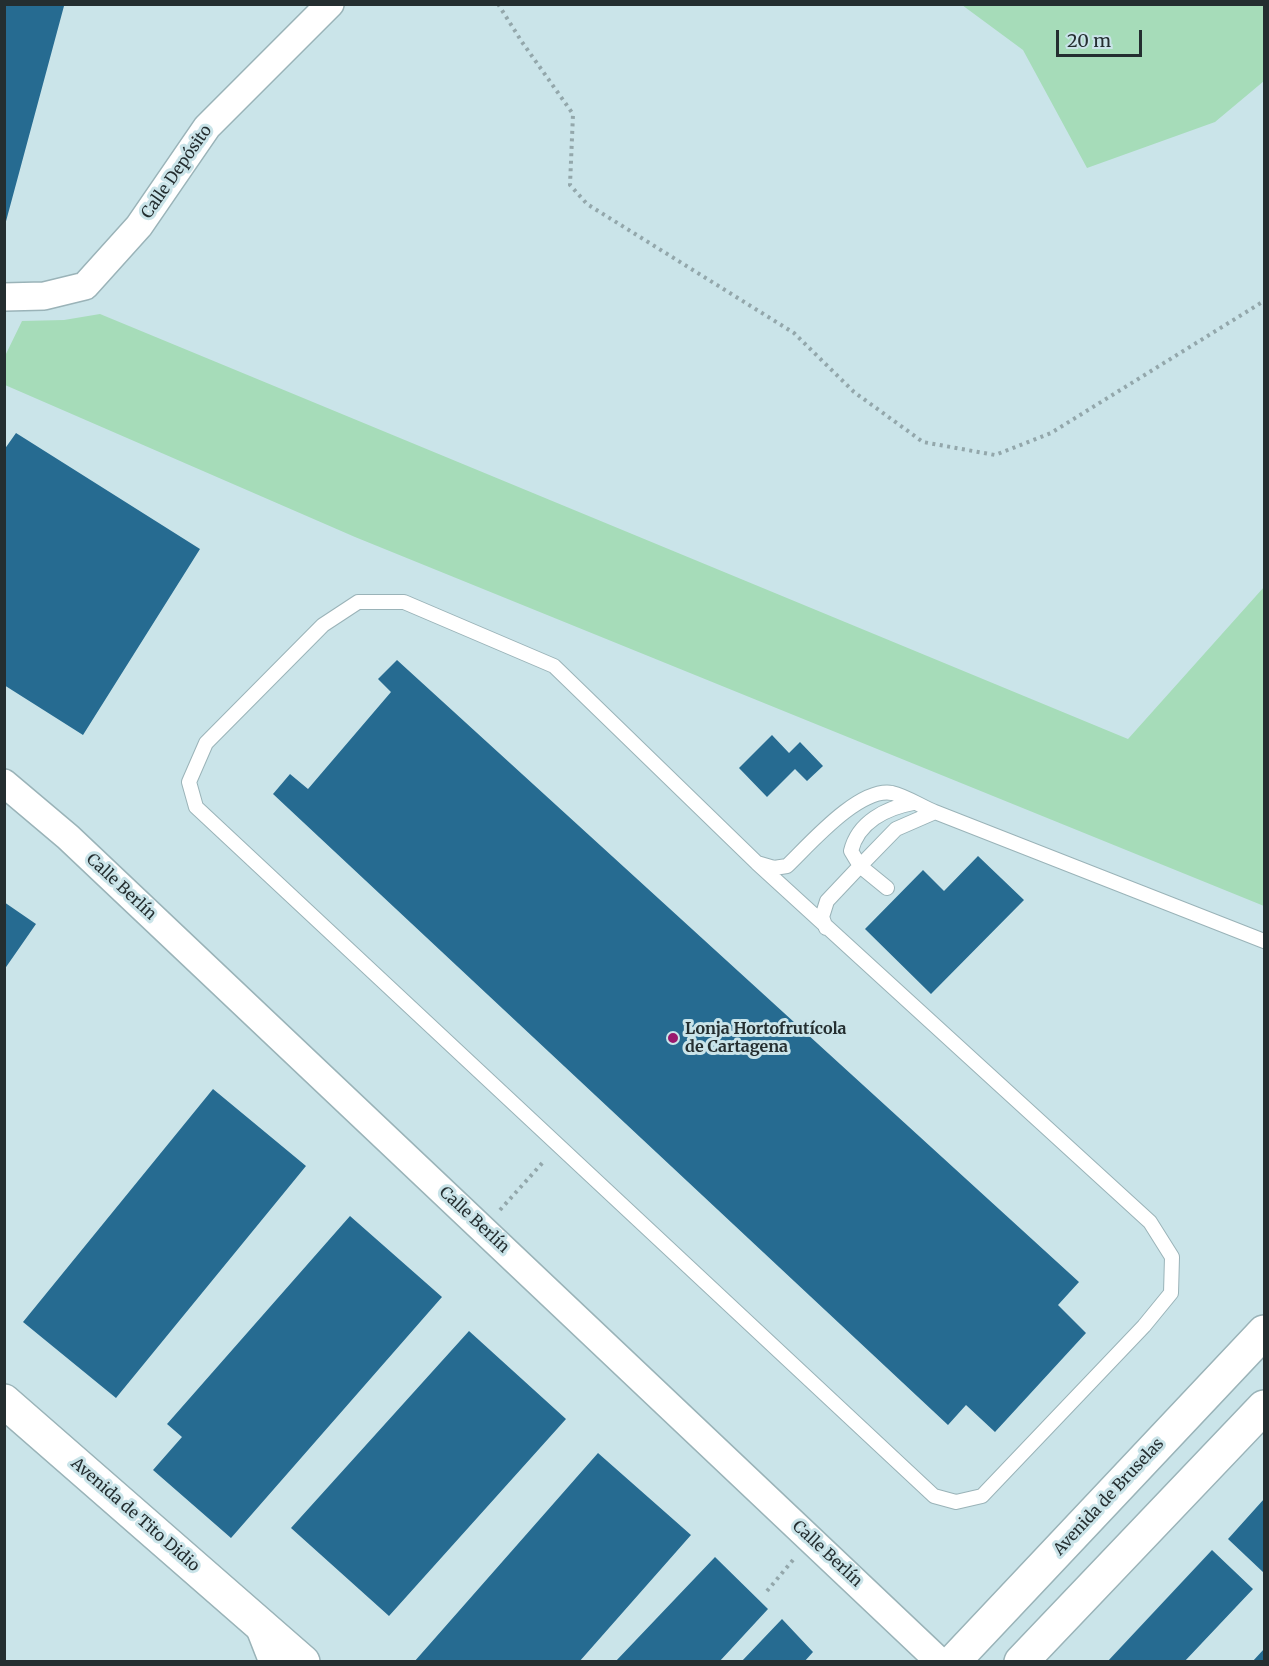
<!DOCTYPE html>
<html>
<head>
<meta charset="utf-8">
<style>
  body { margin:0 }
  #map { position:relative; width:1269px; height:1666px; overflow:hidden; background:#cae4e9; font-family:Merriweather,serif }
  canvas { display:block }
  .frame { position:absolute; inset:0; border:6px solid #242e30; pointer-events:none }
  .scale { position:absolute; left:1056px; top:30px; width:86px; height:27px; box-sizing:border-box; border:3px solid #242e30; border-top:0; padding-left:8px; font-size:18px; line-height:21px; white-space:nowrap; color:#242e30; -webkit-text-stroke:4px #cae4e9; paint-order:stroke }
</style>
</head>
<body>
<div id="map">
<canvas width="1269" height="1666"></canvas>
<div class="frame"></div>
<div class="scale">20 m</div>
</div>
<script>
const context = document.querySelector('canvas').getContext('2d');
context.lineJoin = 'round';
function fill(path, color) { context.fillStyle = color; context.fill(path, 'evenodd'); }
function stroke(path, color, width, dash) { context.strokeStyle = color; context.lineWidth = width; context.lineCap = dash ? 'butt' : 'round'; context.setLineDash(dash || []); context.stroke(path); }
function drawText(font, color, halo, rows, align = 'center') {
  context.font = font + ' Merriweather,serif'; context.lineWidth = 6; context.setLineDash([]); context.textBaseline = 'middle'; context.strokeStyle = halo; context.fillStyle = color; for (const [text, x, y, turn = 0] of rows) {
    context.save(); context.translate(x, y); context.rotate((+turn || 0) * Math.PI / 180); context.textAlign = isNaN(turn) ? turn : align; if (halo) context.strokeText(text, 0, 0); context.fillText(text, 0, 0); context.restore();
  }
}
fill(new Path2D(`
  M962,5H1264V81L1215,122L1087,168L1023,50Z
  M100,314L1128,739L1264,587V906L355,537L5,385V356L22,321L64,320Z`), '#a6dcb9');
fill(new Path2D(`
  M4,4H56L64,6L5,225Z
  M16,433L200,549L83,735L4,685V450Z
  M397,660L1079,1282L1058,1305L1086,1333L995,1432L966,1405L948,1425L273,794L290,774L308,789L391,692L378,679Z
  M772,735L789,753L800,742L823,766L807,781L795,769L767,797L739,768Z
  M978,856L1024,900L931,994L865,929L923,870L944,891Z
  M4,902L36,924L4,970Z
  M213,1089L306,1166L116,1398L23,1322Z
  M350,1216L442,1297L231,1538L153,1470L182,1437L167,1424Z
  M469,1331L566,1419L389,1616L291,1528Z
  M598,1453L691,1535L579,1662H414Z
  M1264,1499V1573L1228,1539Z
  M1212,1550L1253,1589L1184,1662H1107Z
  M715,1557L768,1609L719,1662H615Z
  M782,1619L813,1652L804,1662H741Z
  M1264,1649V1662H1252Z`), '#266b91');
const lane = new Path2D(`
  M757,863L1150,1222L1172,1257L1171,1293L1144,1326L982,1496L956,1502L934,1496L196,807L189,782L206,743L323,625L358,602H404L554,666L757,863L774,868L787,866C810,844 859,787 892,793C906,796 922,807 935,812L1264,941
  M887,888L860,866L851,851C858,822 886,808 913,803
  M826,928L822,917L827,901L860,866L896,829L935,812`);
const street = new Path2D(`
  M4,297L44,296L85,286L139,226L207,127L330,4
  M4,783L68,837L940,1662
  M257,1621L273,1662`);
const secondary = new Path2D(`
  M953,1662L1264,1332
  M1021,1662L1264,1407`);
const primary = new Path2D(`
  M4,1401L303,1662`);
stroke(lane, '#9ab3b8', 16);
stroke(street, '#9ab3b8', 30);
stroke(secondary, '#9ab3b8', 36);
stroke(primary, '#9ab3b8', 36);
stroke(new Path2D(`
  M498,4L522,42L573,114L570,185L587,204L794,333L854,392L923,442L995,455L1051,433L1264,301
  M500,1210L545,1160
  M767,1591L793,1560`), '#93a7ab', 4, [3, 4.5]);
stroke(lane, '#fff', 14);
stroke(street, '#fff', 27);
stroke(secondary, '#fff', 33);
stroke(primary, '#fff', 33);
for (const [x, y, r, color] of [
  [673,1038,6,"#9a186d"]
]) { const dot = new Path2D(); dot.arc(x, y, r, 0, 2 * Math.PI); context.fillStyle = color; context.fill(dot); stroke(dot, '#cae4e9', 2); }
drawText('16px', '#242e30', '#cae4e9', [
  ["Calle Depósito",177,172,-55],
  ["Calle Berlín",121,887,43],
  ["Calle Berlín",474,1220,43],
  ["Avenida de Bruselas",1109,1497,-47],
  ["Avenida de Tito Didio",135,1515,41],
  ["Calle Berlín",827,1554,43]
]);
drawText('bold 16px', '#242e30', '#cae4e9', [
  ["Lonja Hortofrutícola",685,1029],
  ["de Cartagena",685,1047]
], 'left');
</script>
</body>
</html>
